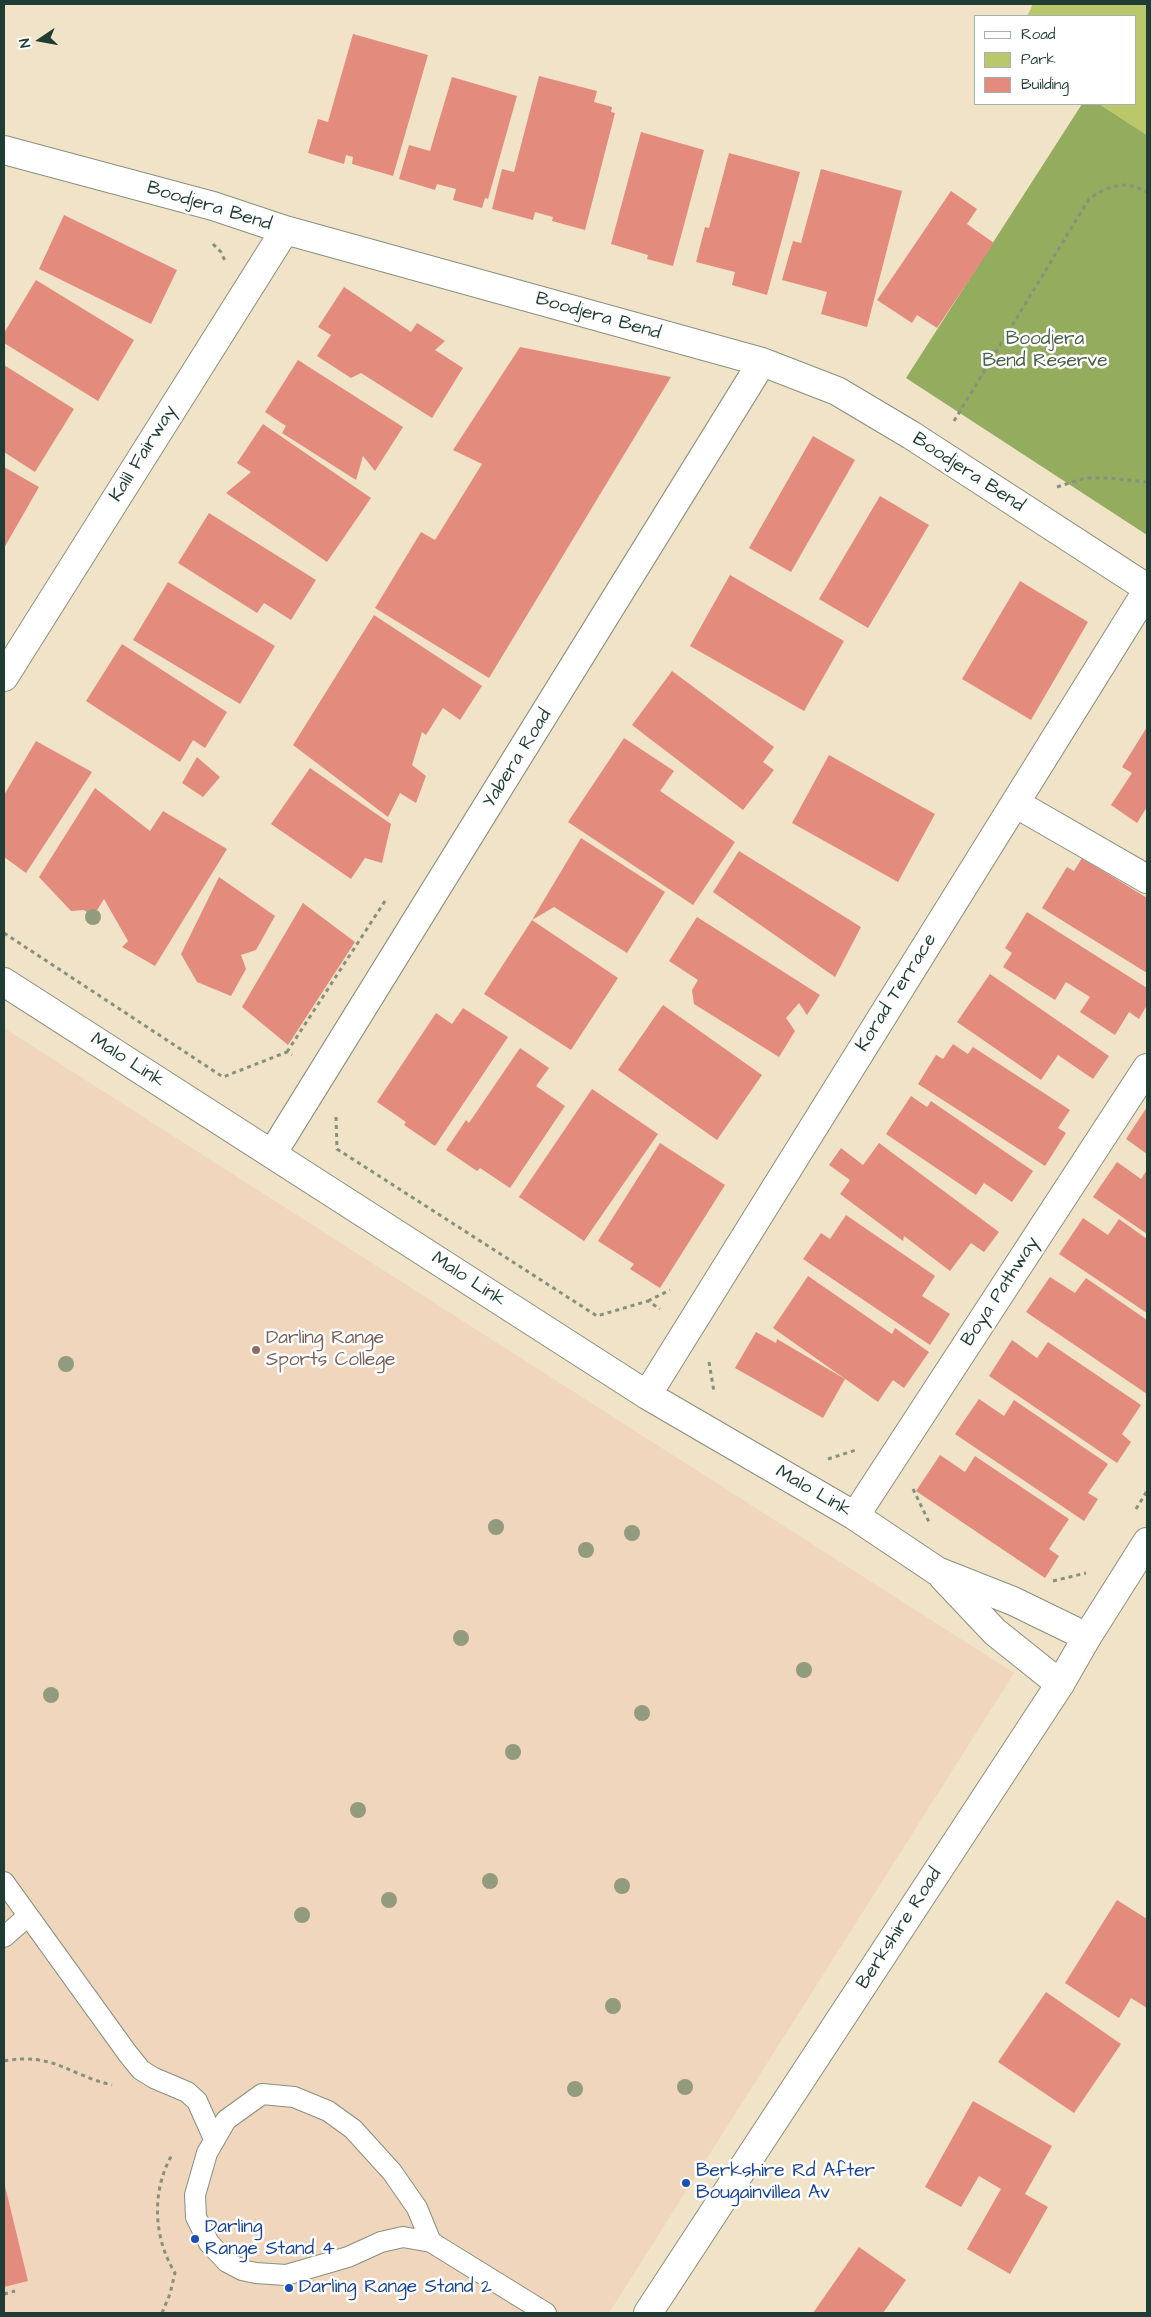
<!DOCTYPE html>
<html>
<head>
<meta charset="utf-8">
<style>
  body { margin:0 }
  #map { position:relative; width:1151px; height:2317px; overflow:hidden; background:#f0e3c7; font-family:"Architects Daughter",sans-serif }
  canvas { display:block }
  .frame { position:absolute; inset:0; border:5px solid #1f3d34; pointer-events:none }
  .legend { position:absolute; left:974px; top:15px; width:162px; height:90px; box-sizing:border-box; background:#fff; border:1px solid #a5b1ae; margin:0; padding:6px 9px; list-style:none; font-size:15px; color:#1f3d34 }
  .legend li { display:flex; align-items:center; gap:10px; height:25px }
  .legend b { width:25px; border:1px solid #a5b1ae }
  .north { position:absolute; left:15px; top:15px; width:50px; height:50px; -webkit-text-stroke:4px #fff; paint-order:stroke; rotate:258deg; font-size:14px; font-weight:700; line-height:20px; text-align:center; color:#1f3d34 }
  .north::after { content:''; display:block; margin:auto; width:18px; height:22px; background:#1f3d34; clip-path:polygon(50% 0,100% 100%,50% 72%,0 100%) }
</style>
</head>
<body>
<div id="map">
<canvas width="1151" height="2317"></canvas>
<div class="frame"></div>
<ul class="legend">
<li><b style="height:6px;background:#fff"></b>Road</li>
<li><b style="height:14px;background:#bac86a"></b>Park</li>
<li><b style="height:14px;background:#e38c7d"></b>Building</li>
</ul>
<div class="north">N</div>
</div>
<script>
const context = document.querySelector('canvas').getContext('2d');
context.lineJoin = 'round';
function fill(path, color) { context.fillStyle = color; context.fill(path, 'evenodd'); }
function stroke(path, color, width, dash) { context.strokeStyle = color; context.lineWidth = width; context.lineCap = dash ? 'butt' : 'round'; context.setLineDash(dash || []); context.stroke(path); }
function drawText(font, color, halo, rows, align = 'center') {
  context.font = font + ' "Architects Daughter",sans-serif'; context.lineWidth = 5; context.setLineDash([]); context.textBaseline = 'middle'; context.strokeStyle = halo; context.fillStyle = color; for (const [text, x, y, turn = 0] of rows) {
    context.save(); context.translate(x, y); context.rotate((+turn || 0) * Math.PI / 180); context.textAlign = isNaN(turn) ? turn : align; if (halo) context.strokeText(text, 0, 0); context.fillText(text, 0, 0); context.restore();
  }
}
fill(new Path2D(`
  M4,1028L1014,1673L609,2313H4Z`), '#efd6bc');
fill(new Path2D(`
  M1033,4H1147V135L1099,104H1135V16H1027Z`), '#bac86a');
fill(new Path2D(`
  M1082,104H1099L1147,135V535L906,378Z`), '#93ac5e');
fill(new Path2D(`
  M353,34L428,55L393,176L352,164L353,157L346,155L344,164L308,153L318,119L328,122Z
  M539,76L597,91L594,102L612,107L611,112L615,113L585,230L552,221L553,217L535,212L533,220L492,209L502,169L514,172Z
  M452,77L517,96L488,199L485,198L482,208L453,200L456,189L437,184L435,190L399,179L409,145L430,151Z
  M641,132L704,150L673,266L647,259L648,255L611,244Z
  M729,153L800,172L767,295L732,285L735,272L696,262L705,227L709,228Z
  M821,169L902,191L867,327L821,314L827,292L782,280L793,241L801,243Z
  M951,191L977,209L967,224L994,243L937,328L917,315L912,323L877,300Z
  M64,215L177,270L151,324L39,269Z
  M36,280L134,340L98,401L4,343V333Z
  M344,287L411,332L417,323L445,341L435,350L463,368L432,418L361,373L351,378L317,356L331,335L318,327Z
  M520,347L671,377L489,678L375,608L421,532L435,540L482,464L453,450Z
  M298,360L403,427L375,471L363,456L356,480L282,433L286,426L265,412Z
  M4,365L74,409L35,472L4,452Z
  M263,424L371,498L327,562L226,493L251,472L237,463Z
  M813,436L855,460L791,572L749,548Z
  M4,467L39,487L4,548Z
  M880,496L929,525L868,628L819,599Z
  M209,513L316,580L291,620L264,603L257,613L178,563Z
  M730,575L844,641L804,711L690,646Z
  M1020,581L1088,622L1031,720L962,679Z
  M168,582L275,646L240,704L133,640Z
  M374,615L482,686L460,720L443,708L426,735L422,732L412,765L426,776L416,803L400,793L388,817L293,745Z
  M122,644L227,712L205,748L193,740L180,762L86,701Z
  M672,671L774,747L763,762L774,770L743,810L632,725Z
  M1147,727V807L1137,823L1111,805L1132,773L1122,767Z
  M624,738L674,771L660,791L735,842L693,905L568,822Z
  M36,741L92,772L26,873L4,857V795Z
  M829,755L935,814L898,882L792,823Z
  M197,757L220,777L203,797L182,783Z
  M310,768L391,824L382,863L365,858L351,879L271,824Z
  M95,788L150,831L163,811L227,849L155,966L122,947L128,941L104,899L93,917L84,910L71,911L39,877Z
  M581,838L665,892L627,953L554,907L532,920L618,978L571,1050L484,994L532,920Z
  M739,851L861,927L835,977L713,892Z
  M1082,858L1147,898V973L1042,908L1067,867L1074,871Z
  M219,877L275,916L256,950L241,955L246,969L231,996L197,982L181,954Z
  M303,903L355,942L288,1045L242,1007Z
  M1027,912L1147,988V1005L1139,1019L1129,1012L1115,1035L1080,1012L1090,997L1066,982L1055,1000L1003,967L1012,953L1005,948Z
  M697,917L820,995L807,1015L799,1003L786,1018L795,1031L779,1057L694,1004L692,990L698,980L669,961Z
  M990,974L1109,1056L1093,1079L1058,1055L1041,1080L957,1022Z
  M663,1005L762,1075L717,1140L618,1070Z
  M463,1008L508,1037L435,1146L404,1125L406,1122L377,1102L436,1013L452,1024Z
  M953,1044L968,1054L973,1047L1070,1110L1058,1128L1066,1133L1045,1166L918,1084L936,1055L943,1059Z
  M520,1048L549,1068L536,1086L565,1106L510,1188L480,1168L477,1171L446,1150L466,1120L469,1123Z
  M592,1089L658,1134L584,1241L519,1197Z
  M911,1096L927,1107L931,1101L1033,1171L1012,1202L984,1183L976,1195L886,1134Z
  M1147,1107V1154L1126,1139Z
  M660,1143L725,1185L660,1288L630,1269L634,1264L598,1241Z
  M879,1143L999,1232L984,1252L971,1243L950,1271L904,1236L903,1241L840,1194L850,1180L829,1165L841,1148L863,1165Z
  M1117,1162L1141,1179L1147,1170V1234L1093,1197Z
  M846,1215L935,1276L922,1296L950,1314L930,1345L803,1259L821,1233L830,1239Z
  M1083,1218L1108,1235L1119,1219L1147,1239V1313L1059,1254Z
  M808,1276L892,1334L895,1328L929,1352L904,1388L893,1380L878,1402L773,1328Z
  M1050,1277L1075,1293L1086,1278L1147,1320V1394L1026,1312Z
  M756,1332L776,1343L777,1339L845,1379L823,1418L735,1368Z
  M1012,1340L1037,1358L1048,1342L1141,1405L1122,1434L1131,1442L1117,1463L989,1376Z
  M979,1399L1004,1416L1014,1400L1108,1464L1088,1493L1098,1499L1084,1521L955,1434Z
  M940,1455L965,1472L975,1456L1069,1519L1049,1549L1059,1556L1045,1578L916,1491Z
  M1117,1900L1147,1919V2008L1131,1998L1119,2018L1065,1983Z
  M1046,1992L1121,2044L1074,2113L998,2062Z
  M973,2101L1052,2146L1025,2194L1048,2207L1010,2274L967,2249L1001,2189L979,2176L961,2207L925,2187Z
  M4,2182L28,2281L4,2287Z
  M859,2247L906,2280L883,2313H813Z`), '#e38c7d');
const service = new Path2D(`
  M4,1882L128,2054L141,2070L154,2078L187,2092L197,2101L214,2139
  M4,1937L28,1916
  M431,2242L417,2208L392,2172L353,2129L328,2111L294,2097L262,2094L226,2120L207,2153L195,2195L196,2217L209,2243L227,2262L242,2270L256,2273L286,2275L348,2257L381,2242L403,2237L431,2242L546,2313`);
const minor = new Path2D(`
  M4,150L213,206L285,230L762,362L837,391L911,435L1147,588
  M4,677L285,230
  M1015,803L1147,879
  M4,982L647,1395L855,1516L937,1571L1013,1601L1087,1637
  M272,1154L762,362
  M647,1395L1147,591
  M855,1516L1147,1068
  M943,1577L995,1632L1060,1684`);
const secondary = new Path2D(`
  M648,2313L1060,1684L1087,1637L1147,1542`);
stroke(service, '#88907e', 22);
stroke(minor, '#88907e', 30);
stroke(secondary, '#88907e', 30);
stroke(new Path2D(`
  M213,244L221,252L225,261
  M954,421L1089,199C1108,185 1126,180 1147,192
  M1057,487L1085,478H1109L1147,482
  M4,933L223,1077L287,1052L292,1055
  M287,1052L385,901
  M336,1117L337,1149L597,1316L648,1301L660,1309
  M648,1301L670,1290
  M709,1362L714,1392
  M828,1459L856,1450
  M913,1489L930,1524
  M1136,1509L1147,1491
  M1053,1581L1086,1573
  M4,2061C53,2052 69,2075 112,2085
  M4,2294L15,2291
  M162,2313L170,2294L175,2273C153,2237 151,2190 173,2153`), '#88907e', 3, [4, 4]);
stroke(service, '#fff', 20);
stroke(minor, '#fff', 28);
stroke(secondary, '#fff', 28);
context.fillStyle = '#929b7e';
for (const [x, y] of [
  [93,917],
  [66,1364],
  [496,1527],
  [632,1533],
  [586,1550],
  [461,1638],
  [804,1670],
  [51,1695],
  [642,1713],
  [513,1752],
  [358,1810],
  [490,1881],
  [622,1886],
  [389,1900],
  [302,1915],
  [613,2006],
  [685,2087],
  [575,2089]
]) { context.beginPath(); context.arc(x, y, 8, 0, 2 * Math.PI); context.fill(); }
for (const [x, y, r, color] of [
  [256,1350,5,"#8d6e63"],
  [686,2183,5,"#1a4fb4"],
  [195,2239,5,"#1a4fb4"],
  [289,2288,5,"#1a4fb4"]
]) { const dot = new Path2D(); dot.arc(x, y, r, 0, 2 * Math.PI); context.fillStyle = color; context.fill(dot); stroke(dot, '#fff', 2); }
drawText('19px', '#1f3d34', '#fff', [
  ["Boodjera Bend",209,207,17],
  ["Boodjera Bend",598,317,16],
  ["Kalil Fairway",144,454,-58],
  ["Boodjera Bend",968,473,33],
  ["Yabera Road",518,759,-58],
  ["Korad Terrace",897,993,-58],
  ["Malo Link",127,1061,33],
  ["Malo Link",468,1280,33],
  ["Boya Pathway",1001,1292,-57],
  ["Malo Link",813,1492,30],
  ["Berkshire Road",900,1929,-57]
]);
drawText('19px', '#466042', '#fff', [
  ["Boodjera",1045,340],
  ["Bend Reserve",1045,362]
]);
drawText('19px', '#785e54', '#fff', [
  ["Darling Range",266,1339],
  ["Sports College",266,1361]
], 'left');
drawText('19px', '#164399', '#fff', [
  ["Berkshire Rd After",696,2172],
  ["Bougainvillea Av",696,2194],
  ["Darling",205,2228],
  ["Range Stand 4",205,2250],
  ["Darling Range Stand 2",299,2288]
], 'left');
</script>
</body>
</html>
